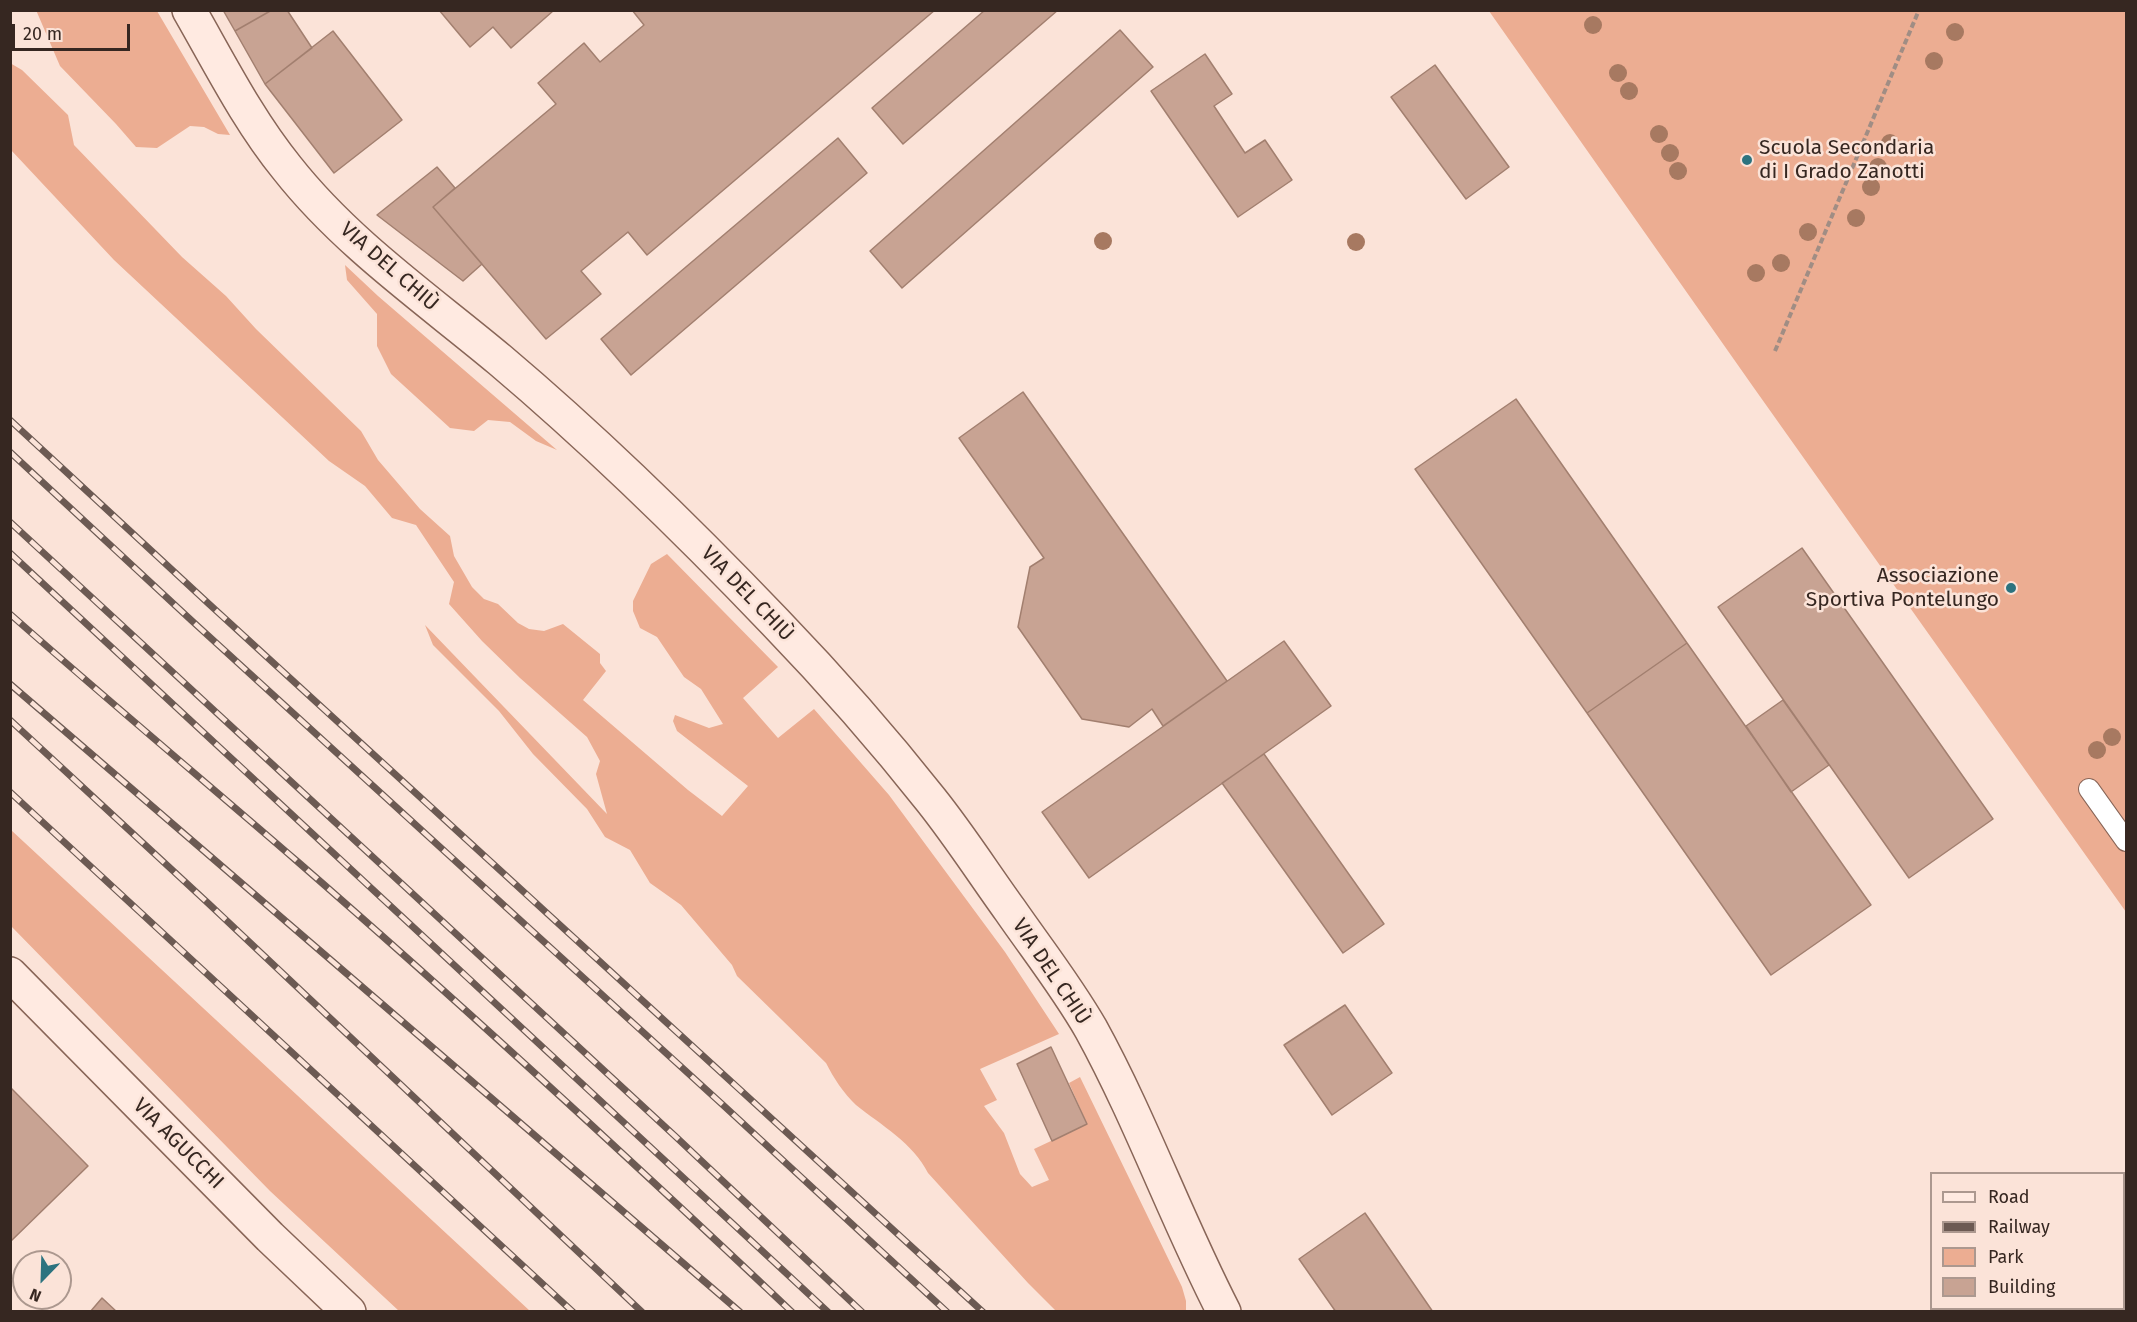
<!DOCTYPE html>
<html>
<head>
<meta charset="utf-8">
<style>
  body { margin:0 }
  #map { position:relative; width:2137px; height:1322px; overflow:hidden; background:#fbe3d8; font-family:"Fira Sans",sans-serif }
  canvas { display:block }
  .frame { position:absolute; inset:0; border:12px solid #362721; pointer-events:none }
  .legend { position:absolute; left:1930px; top:1172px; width:195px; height:138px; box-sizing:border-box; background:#fbe3d8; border:2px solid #ac988f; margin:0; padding:8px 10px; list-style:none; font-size:18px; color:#362721 }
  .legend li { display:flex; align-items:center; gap:12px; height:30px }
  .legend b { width:30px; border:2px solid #ac988f }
  .north { position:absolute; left:12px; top:1250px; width:60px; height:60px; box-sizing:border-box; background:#fbe3d8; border:2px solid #ac988f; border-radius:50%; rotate:203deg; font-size:16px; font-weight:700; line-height:24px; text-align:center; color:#362721 }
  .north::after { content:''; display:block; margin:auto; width:21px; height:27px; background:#2c737f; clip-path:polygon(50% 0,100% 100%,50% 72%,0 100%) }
  .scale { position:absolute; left:12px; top:24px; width:118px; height:27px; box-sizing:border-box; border:3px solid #362721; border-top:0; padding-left:8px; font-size:18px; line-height:21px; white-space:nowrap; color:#362721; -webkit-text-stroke:4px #fbe3d8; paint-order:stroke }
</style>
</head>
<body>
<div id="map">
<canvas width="2137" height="1322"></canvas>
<div class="frame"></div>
<ul class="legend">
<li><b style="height:8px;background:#ffeae1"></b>Road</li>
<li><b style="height:8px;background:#6c5a53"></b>Railway</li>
<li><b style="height:16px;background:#ecad92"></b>Park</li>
<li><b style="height:16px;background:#c8a393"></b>Building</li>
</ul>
<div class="north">N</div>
<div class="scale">20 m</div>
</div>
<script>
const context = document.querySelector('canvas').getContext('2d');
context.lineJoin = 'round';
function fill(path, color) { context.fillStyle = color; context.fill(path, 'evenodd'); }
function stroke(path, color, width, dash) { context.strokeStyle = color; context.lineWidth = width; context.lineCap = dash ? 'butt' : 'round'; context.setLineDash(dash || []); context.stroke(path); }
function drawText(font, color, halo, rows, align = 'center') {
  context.font = font + ' "Fira Sans",sans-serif'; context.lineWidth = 5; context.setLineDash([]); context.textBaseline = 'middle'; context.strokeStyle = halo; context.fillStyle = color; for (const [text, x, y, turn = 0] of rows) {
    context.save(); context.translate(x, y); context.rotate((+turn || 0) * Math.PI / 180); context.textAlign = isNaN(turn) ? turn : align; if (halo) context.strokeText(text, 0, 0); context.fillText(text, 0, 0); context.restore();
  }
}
fill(new Path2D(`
  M36,10L157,11L230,135L218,134L204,127L190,126L157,148L136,147L116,124L60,66Z
  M1489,11H2126V912L1754,388Z
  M10,63L22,70L68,115L74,145L182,257L226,296L256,329L361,431L378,460L420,509L450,536L454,556L472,587L484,599L498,604L518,623L529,629L544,631L563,624L600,654V663L606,671L583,700L688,790L722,816L748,786L677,731L673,721L675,715L709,728L723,724L701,689L684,677L657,637L640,628L633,611V601L651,564L667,554L778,667L743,698L778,738L814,709L889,795L1005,952L1059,1034L980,1069L997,1100L984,1106L1004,1133L1020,1174L1032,1187L1049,1180L1034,1149L1087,1124L1069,1083L1080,1077L1182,1287L1186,1301V1311H1056L1028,1283L928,1173C913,1143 881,1125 856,1105C844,1094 833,1077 826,1063L737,976L732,965L681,905L650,883L630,850L605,837L587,809L533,754L499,711L433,645L425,625L607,814L596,774L600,761L587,737L520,678L482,641L449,604L454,582L416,525L392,518L365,486L329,461L114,260L11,150Z
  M345,265L378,296L557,450L536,441L510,422L488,420L474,431L450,428L391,374L377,346V314L347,280Z
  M11,830L530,1311H399L270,1191L11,926Z`), '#ecad92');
const building = new Path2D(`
  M223,10H272L235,31Z
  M272,10H287L312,48L265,84L235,31Z
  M439,10H553V11L511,48L493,27L470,47Z
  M632,10H935L647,255L628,232L581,271L601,294L546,339L433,207L556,104L538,83L584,43L600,62L644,25Z
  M985,10H1058L903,144L872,108Z
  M1120,30L1153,67L902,288L870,251Z
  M333,31L402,120L334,173L265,84Z
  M1205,54L1232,94L1214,106L1245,153L1265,140L1292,180L1238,217L1151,91Z
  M1435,65L1509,167L1466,199L1391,97Z
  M838,138L867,173L631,375L601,339Z
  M437,167L455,188L433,207L482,264L463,281L377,215Z
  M1023,392L1227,681L1163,726L1152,709L1129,727L1082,719L1018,627L1030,567L1044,558L959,438Z
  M1516,399L1687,643L1587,713L1415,469Z
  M1802,548L1993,819L1909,878L1718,607Z
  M1284,641L1331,706L1089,878L1042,812Z
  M1687,643L1871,905L1771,975L1587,713Z
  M1783,700L1829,765L1791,792L1746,726Z
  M1264,754L1384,924L1343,953L1222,783Z
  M1345,1005L1392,1073L1332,1115L1284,1045Z
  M1051,1047L1087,1124L1052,1141L1017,1064Z
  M10,1087L88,1166L10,1242Z
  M2124,1179L2126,1183V1254L2124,1256Z
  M1365,1213L1433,1312H1336L1299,1259Z
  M102,1298L117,1312H90Z`);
fill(building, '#c8a393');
stroke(building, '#a27f6f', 1.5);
const lane = new Path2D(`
  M2089,789L2126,841`);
const secondary = new Path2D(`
  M189,10C220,64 248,120 287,168C346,243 427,299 500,360C597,442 688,531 775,622C830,679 882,738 931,800C959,835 984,874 1010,910C1037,949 1067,987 1091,1029C1141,1120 1176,1219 1224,1312
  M10,974L270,1237L349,1312`);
stroke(lane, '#886557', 22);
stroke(secondary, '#886557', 36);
stroke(new Path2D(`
  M1775,351L1919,10`), '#a08d84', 4, [6, 3]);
stroke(lane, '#fff', 20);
stroke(secondary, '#ffeae1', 33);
const rail = new Path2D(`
  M10,420L209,604L983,1312
  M10,452L191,620L723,1105L947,1312
  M10,522L675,1136L862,1312
  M10,553L828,1312
  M10,614C105,698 202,779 298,862C466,1008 630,1159 792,1312
  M10,684L740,1312
  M10,720L209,904L642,1312
  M10,792L573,1312`);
stroke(rail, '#6c5a53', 7);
stroke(rail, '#fbe3d8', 4.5, [14]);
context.fillStyle = '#a77961';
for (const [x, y] of [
  [1593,25],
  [1955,32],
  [1934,61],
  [1618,73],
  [1629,91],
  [1659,134],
  [1890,143],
  [1670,153],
  [1878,167],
  [1678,171],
  [1871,187],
  [1856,218],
  [1808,232],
  [1103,241],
  [1356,242],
  [1781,263],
  [1756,273],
  [2112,737],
  [2097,750]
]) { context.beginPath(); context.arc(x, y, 9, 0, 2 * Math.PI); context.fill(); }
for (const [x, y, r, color] of [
  [1747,160,6,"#2c737f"],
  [2011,588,6,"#2c737f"]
]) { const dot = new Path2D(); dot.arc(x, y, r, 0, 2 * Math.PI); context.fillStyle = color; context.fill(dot); stroke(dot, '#fbe3d8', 2); }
drawText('21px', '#362721', '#fbe3d8', [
  ["Scuola Secondaria",1759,148],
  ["di I Grado Zanotti",1759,172],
  ["Associazione",1999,576,"right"],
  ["Sportiva Pontelungo",1999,600,"right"]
], 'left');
drawText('21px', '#362721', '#fbe3d8', [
  ["VIA DEL CHIÙ",389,267,41],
  ["VIA DEL CHIÙ",747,594,46],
  ["VIA DEL CHIÙ",1051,972,56],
  ["VIA AGUCCHI",178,1144,45]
]);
</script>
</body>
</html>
